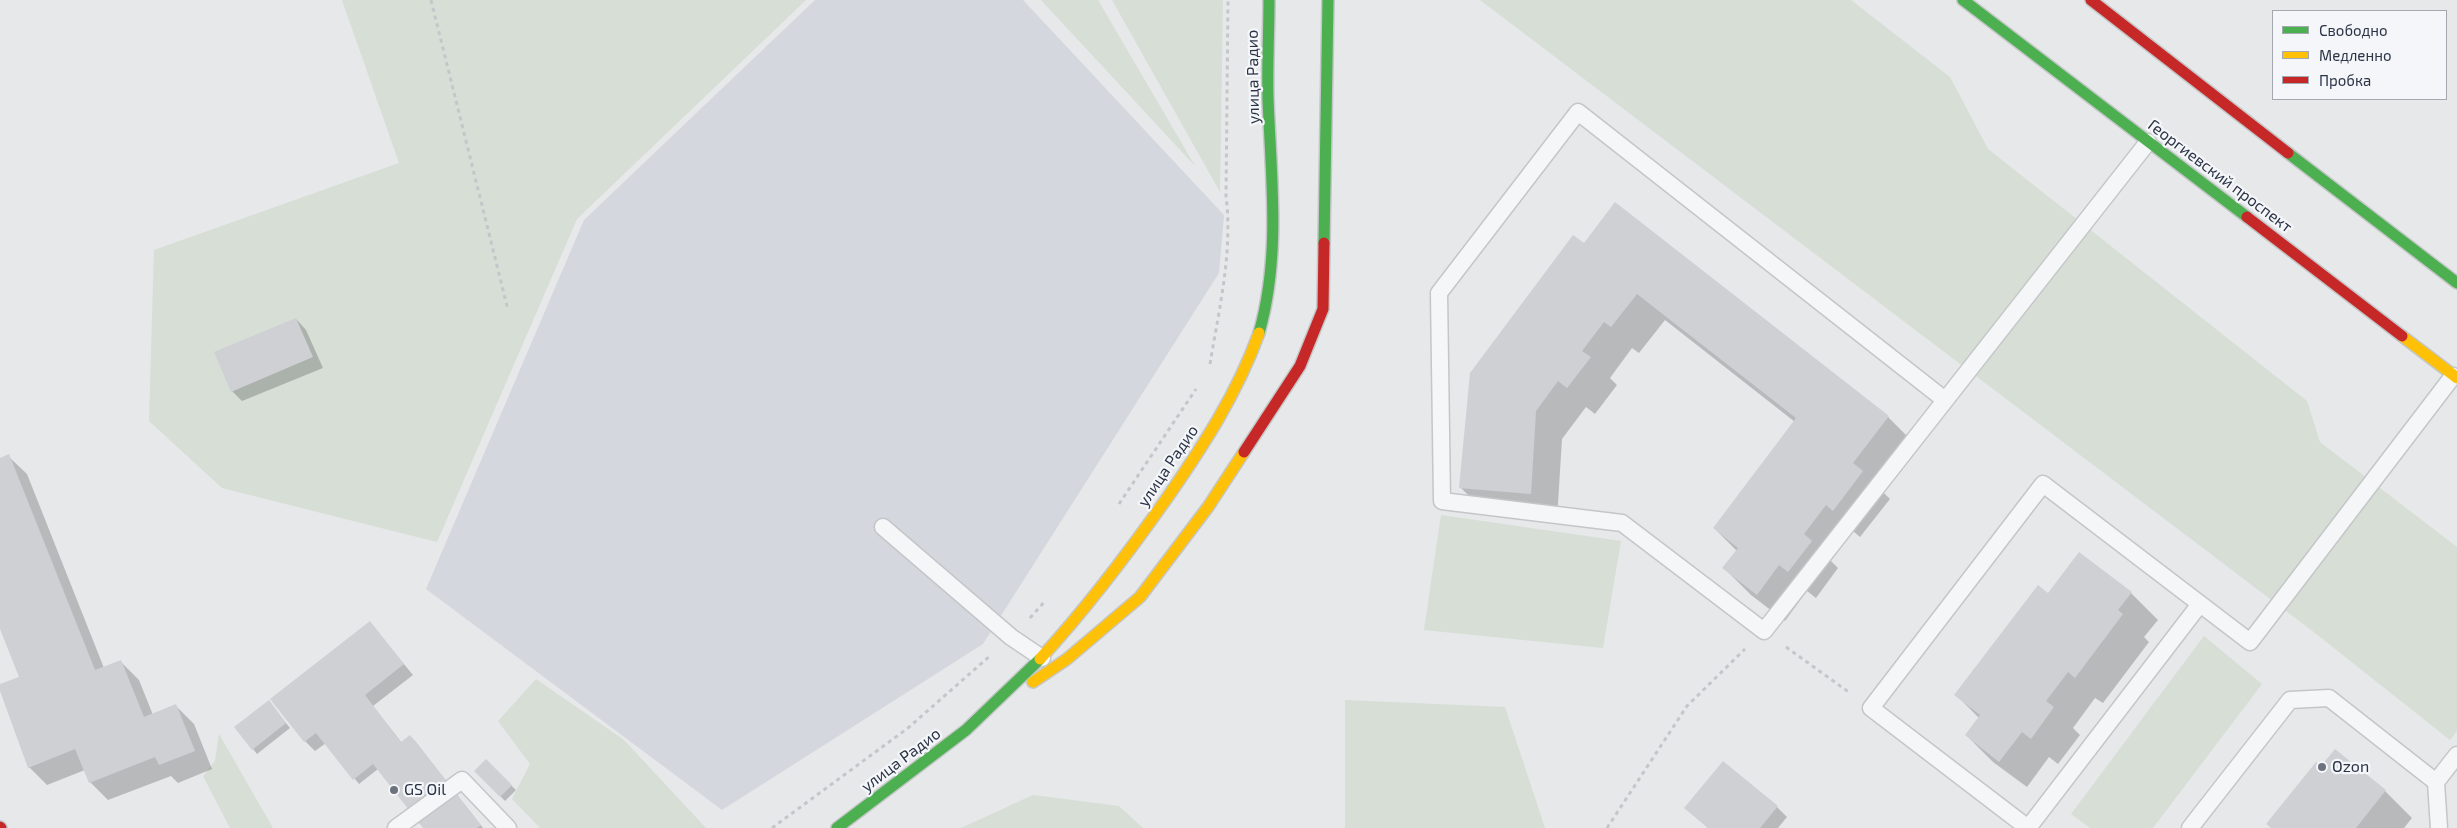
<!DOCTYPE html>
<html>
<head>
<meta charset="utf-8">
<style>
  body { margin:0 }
  #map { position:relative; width:2457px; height:828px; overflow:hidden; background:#e6e8ea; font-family:"Exo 2",sans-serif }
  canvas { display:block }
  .legend { position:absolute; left:2272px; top:10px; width:175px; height:90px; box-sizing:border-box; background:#f4f6f9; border:1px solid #a4a8b1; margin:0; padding:6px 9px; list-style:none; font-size:15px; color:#2b3445 }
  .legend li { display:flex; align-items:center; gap:10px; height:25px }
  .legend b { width:25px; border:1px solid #a4a8b1 }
</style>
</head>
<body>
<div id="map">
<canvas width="2457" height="828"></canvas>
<ul class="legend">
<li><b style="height:6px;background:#4caf50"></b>Свободно</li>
<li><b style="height:6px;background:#ffc107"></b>Медленно</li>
<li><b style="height:6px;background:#c62828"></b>Пробка</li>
</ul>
</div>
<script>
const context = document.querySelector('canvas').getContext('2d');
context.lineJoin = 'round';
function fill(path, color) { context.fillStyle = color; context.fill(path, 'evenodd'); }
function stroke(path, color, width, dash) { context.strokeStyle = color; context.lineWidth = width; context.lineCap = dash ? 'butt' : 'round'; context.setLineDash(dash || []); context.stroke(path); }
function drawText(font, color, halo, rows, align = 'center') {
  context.font = font + ' "Exo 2",sans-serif'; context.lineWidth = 4.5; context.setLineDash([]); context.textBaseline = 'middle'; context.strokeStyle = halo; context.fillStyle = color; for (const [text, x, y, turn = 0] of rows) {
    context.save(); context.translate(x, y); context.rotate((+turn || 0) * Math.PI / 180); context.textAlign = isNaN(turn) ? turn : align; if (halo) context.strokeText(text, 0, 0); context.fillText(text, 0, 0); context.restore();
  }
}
fill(new Path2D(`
  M815,0H1023L1224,215L1219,273L983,644L722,810L426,589L584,220Z`), '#d4d7dd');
fill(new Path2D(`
  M342,0H806L577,219L437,542L222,488L149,421L154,250L399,163Z
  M1041,0H1098L1195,166Z
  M1112,0H1223L1220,192Z
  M1480,0H1851L1950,77L1988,149L2307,401L2320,442L2457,547V731L2450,740L2315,633Z
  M1441,515L1621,541L1603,648L1424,630Z
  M2204,636L2262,684L2153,828H2090L2071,814Z
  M536,679L624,740L706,828H540L512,799L530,764L498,721Z
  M1345,700L1505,707L1545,828H1345Z
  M219,734L273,828H230L203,776L215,761Z
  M1033,795L1119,806L1143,828H961Z`), '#d6ded6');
fill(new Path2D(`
  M1616,204L1888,417L1915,444L1880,489L1890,499L1860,537L1853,531L1831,561L1838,568L1816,598L1807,591L1785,621L1751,595L1724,568L1737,551L1714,528L1795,422L1665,320L1639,353L1632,348L1610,378L1617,385L1595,414L1586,407L1562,439L1557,520L1487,514L1460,487L1585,245Z
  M296,319L306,330L323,368L242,401L232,391Z
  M8,456L27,474L104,668L121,662L139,680L153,715L176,706L194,724L212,769L178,783L171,776L108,800L90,782L85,770L47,785L29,767L0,688V686L20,677L0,626V459Z
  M2131,593L2158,620L2144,637L2149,642L2103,703L2095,698L2073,728L2080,735L2058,764L2049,757L2027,787L1993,762L1966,735L1979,718L1956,695L2049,595Z
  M370,623L413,675L373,706L402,743L410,736L415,741L483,828H424L378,769L359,784L326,743L315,751L305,741Z
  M273,707L290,728L257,754L253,749Z
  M2335,751L2385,791L2412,818L2404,828H2271Z
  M486,761L516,790L505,801L476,771Z
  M1777,807L1787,817L1778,828H1708L1686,808Z`), '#0003');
fill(new Path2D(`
  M1615,202L1889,416L1853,463L1863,471L1833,511L1826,505L1804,534L1812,541L1788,572L1779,565L1757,595L1722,568L1738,548L1713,528L1796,418L1637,294L1611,327L1604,322L1582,351L1591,357L1567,388L1558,381L1536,411L1531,494L1459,488L1470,373L1573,235L1584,243Z
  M296,318L313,357L231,392L214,352Z
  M9,454L95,670L121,660L144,717L176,704L195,751L159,765L155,757L89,783L75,749L28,768L0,691V684L19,677L0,629V458Z
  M2079,552L2132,592L2118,610L2123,614L2075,678L2068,672L2046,701L2054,707L2031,739L2022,732L1999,762L1965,735L1980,715L1954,695L2038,585L2048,593Z
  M370,621L404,664L365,695L401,742L410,735L481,825L477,828H423L373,764L353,780L316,733L304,742L270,699Z
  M269,700L286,723L252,750L234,727Z
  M2335,749L2386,790L2356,828H2271L2266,824L2316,762L2321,766Z
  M486,759L512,785L500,797L474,771Z
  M1723,761L1778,806L1760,828H1708L1684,808Z`), '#ced0d3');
const lane = new Path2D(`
  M1945,400L1578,112L1439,293L1442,501L1622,523L1764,631L2148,142
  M883,527L1011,637L1042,658
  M396,828L462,780L508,828
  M2028,828L1871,708L2043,484L2250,642L2453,376
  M2028,828L2200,604
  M2190,828L2290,700L2329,698L2436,782
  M2439,828L2436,782L2457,755`);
const fast = new Path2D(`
  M1963,0L2247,217
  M2288,153L2457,283
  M1324,243L1328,0
  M1259,333C1281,256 1271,178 1268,99C1267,66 1269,33 1269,0
  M837,828L966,730L1040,659`);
const slow = new Path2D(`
  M2402,336L2457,378
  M1040,659C1086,609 1127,555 1167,498C1203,446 1237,394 1259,333
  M1033,682L1067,659L1140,597L1208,507L1244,452`);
const jam = new Path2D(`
  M2091,0L2288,153
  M2247,217L2402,336
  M1244,452L1300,366L1323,309L1324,243
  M0,827L1,828`);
stroke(lane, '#c4c6c8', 19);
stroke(fast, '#c4c6c8', 14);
stroke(slow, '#c4c6c8', 14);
stroke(jam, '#c4c6c8', 14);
stroke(new Path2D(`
  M431,0L508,310
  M1210,364C1219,309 1233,252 1226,196L1228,0
  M1119,504L1196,389
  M1030,618L1046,600
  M1786,647L1850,693
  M772,828L908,728L991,655
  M1607,828L1687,706L1745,649`), '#c5c6ca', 3, [4, 4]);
stroke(lane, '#f5f6f7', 16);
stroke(fast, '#4caf50', 11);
stroke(slow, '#ffc107', 11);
stroke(jam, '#c62828', 11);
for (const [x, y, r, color] of [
  [2322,767,5,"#6c737f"],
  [394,790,5,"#6c737f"]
]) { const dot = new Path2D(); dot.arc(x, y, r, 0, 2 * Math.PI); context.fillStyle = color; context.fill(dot); stroke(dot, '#f4f6f9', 2); }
drawText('16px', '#2b3445', '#f4f6f9', [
  ["улица Радио",1253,77,-91],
  ["Георгиевский проспект",2220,176,37],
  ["улица Радио",1168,466,-56],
  ["улица Радио",901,760,-37]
]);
drawText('16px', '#2b3445', '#f4f6f9', [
  ["Ozon",2332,767],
  ["GS Oil",404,790]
], 'left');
</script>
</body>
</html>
